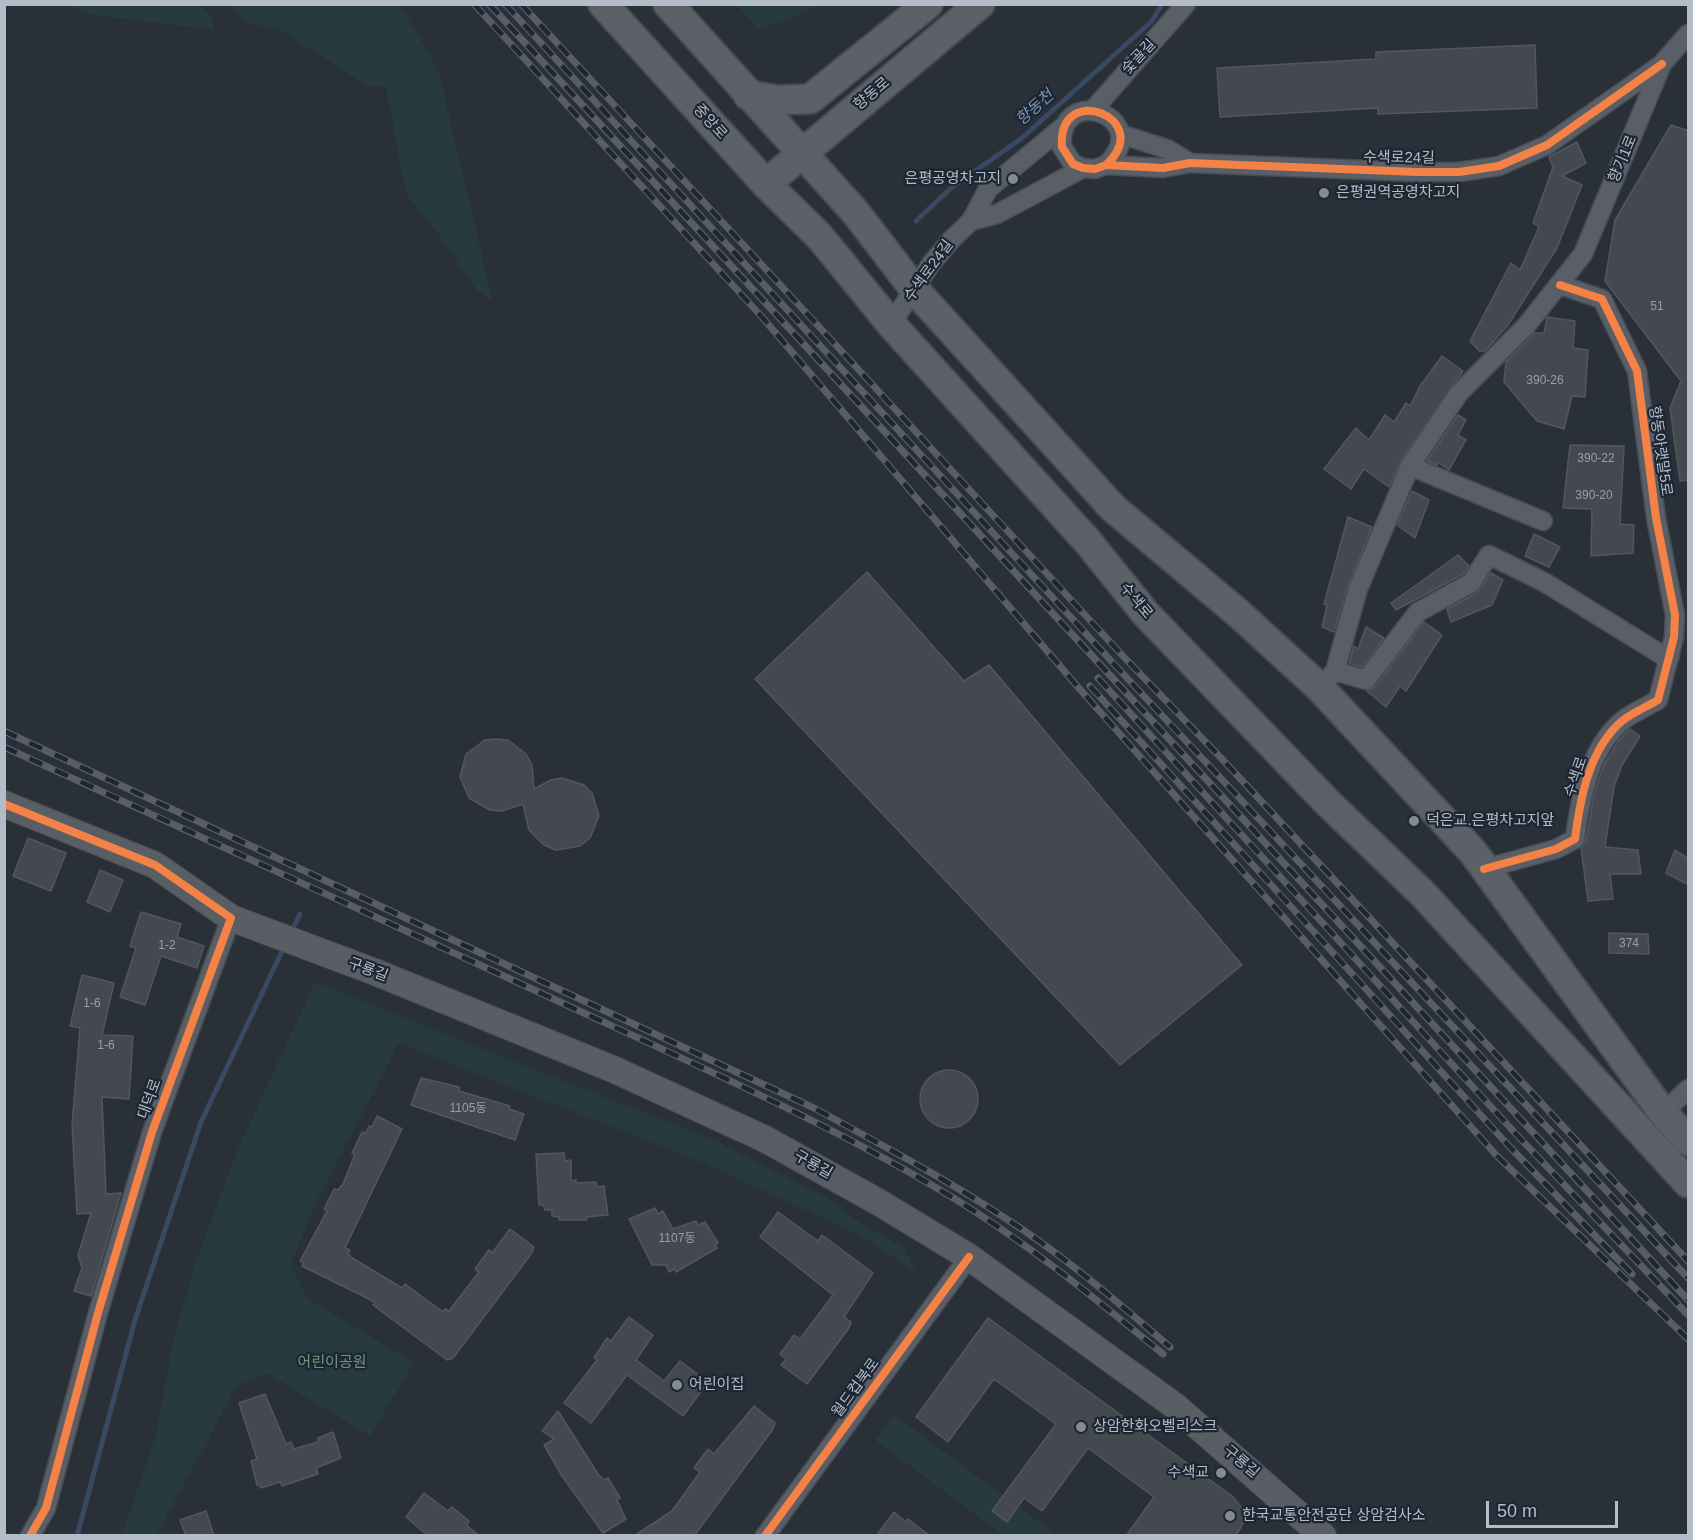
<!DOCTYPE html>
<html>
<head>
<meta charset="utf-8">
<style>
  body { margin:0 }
  #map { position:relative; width:1693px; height:1540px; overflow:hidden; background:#2a3038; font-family:Arial,sans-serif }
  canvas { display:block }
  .frame { position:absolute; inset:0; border:6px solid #b4bcc9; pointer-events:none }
  .scale { position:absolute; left:1486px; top:1501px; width:132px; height:27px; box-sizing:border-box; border:3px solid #b4bcc9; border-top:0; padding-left:8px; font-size:18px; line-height:21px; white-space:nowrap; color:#b4bcc9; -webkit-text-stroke:4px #1d2633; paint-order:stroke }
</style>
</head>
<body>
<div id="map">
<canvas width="1693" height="1540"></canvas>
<div class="frame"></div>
<div class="scale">50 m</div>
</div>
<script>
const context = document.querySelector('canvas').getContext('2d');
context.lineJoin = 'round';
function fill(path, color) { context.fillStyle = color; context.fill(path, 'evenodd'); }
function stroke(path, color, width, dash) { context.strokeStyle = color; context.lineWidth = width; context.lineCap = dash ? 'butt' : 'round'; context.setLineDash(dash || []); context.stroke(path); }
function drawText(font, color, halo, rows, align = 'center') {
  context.font = font + ' Arial,"Noto Sans KR",sans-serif'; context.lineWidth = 4.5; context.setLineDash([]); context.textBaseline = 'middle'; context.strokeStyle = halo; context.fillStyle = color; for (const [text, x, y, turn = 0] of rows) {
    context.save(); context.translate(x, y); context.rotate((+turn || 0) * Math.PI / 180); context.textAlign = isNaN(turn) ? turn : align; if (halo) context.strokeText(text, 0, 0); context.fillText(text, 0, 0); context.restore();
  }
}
fill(new Path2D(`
  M65,5H200L212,17L214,30L93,15Z
  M230,5H400L438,69L493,302L476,289L437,232L406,194L386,87L366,85L279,29L248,23Z
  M737,5H822L759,30Z
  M315,982L718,1142L829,1199L856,1220L904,1248L916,1272L859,1235L703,1163L399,1043L315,1205L291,1263L306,1297L414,1363L370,1436L267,1373L237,1385L157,1535H122L157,1431L172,1345L194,1267L236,1154Z
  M894,1415L1057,1535H1003L875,1440Z`), '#273a3e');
stroke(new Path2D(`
  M916,221L951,188L1022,138L1152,21L1162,4
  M290,934L300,914
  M77,1536L135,1320L201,1122L285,945`), '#384963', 5);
const building = new Path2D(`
  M1535,45L1537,108L1378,114V108L1220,117L1217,68L1376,59V52Z
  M1671,125L1689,131V480L1680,481L1670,408L1681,381L1605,281L1615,220Z
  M1577,142L1586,163L1562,176L1582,185L1557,248L1508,325L1485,351H1479L1470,341L1511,263L1520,270L1539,227L1533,223L1553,167L1549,157Z
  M1547,317L1575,321L1573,348L1588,350L1585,397L1572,396L1564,429L1537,421L1504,382L1506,362L1535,333H1544Z
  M1442,356L1463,371L1401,460L1389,487L1364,469L1351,489L1324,469L1356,428L1369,440L1385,415L1394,422L1406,403L1410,406L1420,386Z
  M1458,415L1466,420L1458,435L1466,440L1449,470L1438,462L1437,465L1427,461Z
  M1570,445L1624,446L1620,524L1634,525L1633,553L1591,556L1592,509L1563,508Z
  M1412,491L1429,500L1415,538L1397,525Z
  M1348,517L1372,527L1348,585L1334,632L1322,627L1327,605L1324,604Z
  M1534,534L1560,547L1549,567L1525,556Z
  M1458,555L1469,566L1463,574L1396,610L1391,603Z
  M867,572L964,681L989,665L1242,965L1120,1065L755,679Z
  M1491,573L1503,580L1492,605L1451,622L1447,609L1477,593Z
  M1424,622L1442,635L1406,691L1400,686L1386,707L1367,691L1375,687Z
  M1366,627L1384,638L1362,667L1349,663L1354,646L1358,649Z
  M1630,729L1640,736L1622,765L1614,787L1605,847L1638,850L1641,874H1610L1613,899L1588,901L1581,848L1586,841L1594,794L1604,765L1619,740Z
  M496,739L508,740L526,754L532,765L534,789L551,780L562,778L584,785L592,793L599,816L590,838L580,846L556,850L544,845L529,830L523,804L502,811L490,810L469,798L460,777L466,754L485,740Z
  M28,838L66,853L51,891L13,876Z
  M1675,850L1689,859V885L1666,873Z
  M100,870L123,880L110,912L87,902Z
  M141,912L181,924L177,937L204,946L197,968L161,956L145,1005L120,997L136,948L130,946Z
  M1609,933L1648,934L1649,954L1609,953Z
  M82,975L114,983L102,1035L133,1036L129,1099L102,1097L106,1194L121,1193L91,1296L74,1291L82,1268L78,1255L91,1213L77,1214L72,1125L80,1028L70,1026Z
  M920 1099a29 29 0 1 1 58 0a29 29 0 1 1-58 0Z
  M421,1078L459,1087V1091L510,1106L509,1109L524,1114L515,1140L411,1105Z
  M377,1116L402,1129L345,1248L350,1250L348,1254L354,1259L402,1288L405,1284L443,1312L445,1309L449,1311L479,1272L475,1269L489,1250L492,1253L510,1229L534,1247L531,1254L453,1358L447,1360L381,1311L373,1305L375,1302L302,1266L304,1263L300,1261L327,1211L324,1209L334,1189L338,1190L343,1184L355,1154L352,1153L362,1132L366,1133L369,1126L372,1127Z
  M564,1153L565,1161L571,1160V1181L576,1180V1183L596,1182L597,1187L604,1186L608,1215L586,1217L587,1220H559V1217L552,1216V1210H545L543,1205H539L536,1154Z
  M655,1208L658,1214L663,1211L673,1229L696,1221L698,1225L705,1222L718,1243L715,1244L717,1248L676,1272L675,1269L669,1272L666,1265H652L629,1219Z
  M778,1212L818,1241L822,1235L873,1273L844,1317L851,1322L849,1328L807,1384L781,1365L786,1359L780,1354L794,1335L800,1339L833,1295L760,1237Z
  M629,1317L653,1335L636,1360L664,1381L680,1361L708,1382L683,1416L627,1375L591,1423L564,1403L597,1360L594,1358L607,1338L611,1341Z
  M988,1318L1232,1496L1248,1515L1236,1536H1126L1154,1497L1088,1448L1042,1511L1024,1498L1007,1522L992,1511L1056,1424L994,1379L948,1442L916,1417Z
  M265,1394L286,1444L291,1442L294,1449L318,1442V1438L333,1432L341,1458L316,1468L318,1474L282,1486L280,1482L261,1488L259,1484L257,1485L251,1461L257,1459L239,1403Z
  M754,1406L775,1423L773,1429L694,1536H634L672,1511L700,1472L694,1468L708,1449L714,1454Z
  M558,1411L598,1474L604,1480L608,1478L620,1498L617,1500L626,1519L603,1533L562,1476L544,1445L554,1439L542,1431Z
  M424,1493L448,1511L452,1507L469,1521L467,1526L480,1536H428L406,1517Z
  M206,1511L214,1536H186L180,1520Z
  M894,1512L906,1522L908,1519L930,1536H876Z`);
fill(building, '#444950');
stroke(building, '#52575f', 1.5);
const street = new Path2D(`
  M1093,110L1186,4
  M1120,134L1167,149L1190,163
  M1106,165C1157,118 1057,80 1062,147L1073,164L1083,168L1095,169L1106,165L1163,168L1190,163L1417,172H1459L1499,166L1547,145L1662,64
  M971,221L997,214L1083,168
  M891,324L931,264L951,240L971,221L988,189L1064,126
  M1410,466L1543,521
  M1335,671L1366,680L1418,612L1471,583L1489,555L1544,582L1662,655L1670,656
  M1320,688L1335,671L1358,589L1410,466L1459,393L1526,326L1583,254L1662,64L1688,34
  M1484,869L1556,849L1575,839C1580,799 1589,749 1622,721C1632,713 1646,707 1658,700L1674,637L1675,615L1656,518L1637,371L1602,299L1560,285
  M1663,1113L1688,1089
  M30,1536L46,1508L98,1313L152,1132L231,918
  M765,1536L969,1257`);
const secondary = new Path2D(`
  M4,804L155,865L231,918L375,972L615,1070L765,1139L880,1203L969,1257L1175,1406L1323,1536`);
const primary = new Path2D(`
  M603,4L766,184L820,237L891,324L1088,542L1146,614L1327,802L1423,894L1688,1183
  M668,4L856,213L915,290L1113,508L1238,613L1320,688L1473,852L1663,1113L1688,1141
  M748,95L778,100L810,99L928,4
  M766,184L980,4`);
stroke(street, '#484c53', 21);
stroke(secondary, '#484c53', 28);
stroke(primary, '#484c55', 32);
stroke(street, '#5a5e66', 18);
stroke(secondary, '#595d64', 26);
stroke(primary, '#5c6168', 28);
const rail = new Path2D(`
  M474,4L762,317L1077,686L1497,1156L1688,1339
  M489,4L1688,1300
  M505,4L1114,664L1688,1278
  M521,4L1122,655L1223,760L1688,1261
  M1098,678L1516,1134L1688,1315
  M1090,686L1508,1145L1632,1274
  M4,731L814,1108C880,1144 946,1179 1008,1220C1066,1257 1118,1303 1170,1347
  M4,747C181,827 356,908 532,989C669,1053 809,1113 940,1190C1020,1237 1091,1295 1163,1354`);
stroke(rail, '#595d64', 7);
stroke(rail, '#1d2633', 4.5, [14]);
stroke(new Path2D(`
  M1106,165C1157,118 1057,80 1062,147L1073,164L1083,168L1095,169L1106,165L1163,168L1190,163L1417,172H1459L1499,166L1547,145L1662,64
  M4,804L155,865L231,918L152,1132L98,1313L46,1508L30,1536
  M1484,869L1556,849L1575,839C1580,799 1589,749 1622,721C1632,713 1646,707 1658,700L1674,637L1675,615L1656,518L1637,371L1602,299L1560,285
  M765,1536L969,1257`), '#f48246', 8);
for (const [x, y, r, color] of [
  [1013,179,6,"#848b96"],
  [1324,193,6,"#848b96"],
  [1414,821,6,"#848b96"],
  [677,1385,6,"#848b96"],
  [1081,1427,6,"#848b96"],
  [1221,1473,6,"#848b96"],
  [1230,1516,6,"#848b96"]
]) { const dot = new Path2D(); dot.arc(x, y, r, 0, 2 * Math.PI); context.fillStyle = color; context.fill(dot); stroke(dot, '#1d2633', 2); }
drawText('12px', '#989fab', null, [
  ["51",1657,307],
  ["390-26",1545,381],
  ["390-22",1596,459],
  ["390-20",1594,496],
  ["374",1629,944],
  ["1-2",167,946],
  ["1-6",92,1004],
  ["1-6",106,1046],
  ["1105동",468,1109],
  ["1107동",677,1239]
]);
drawText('15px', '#b4bcc9', '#1d2633', [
  ["숯골길",1139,57,-47],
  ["향동로",872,94,-40],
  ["중앙로",710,122,48],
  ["수색로24길",1399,158,1],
  ["향기1로",1623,159,-67],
  ["수색로24길",929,271,-54],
  ["향동아랫말5로",1660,451,82],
  ["수색로",1136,601,50],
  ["수색로",1576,777,-71],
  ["구룡길",368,970,20],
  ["대덕로",150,1099,-70],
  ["구룡길",813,1165,29],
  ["월드컵북로",856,1388,-54],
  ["구룡길",1241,1462,40]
]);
drawText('15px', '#b4bcc9', '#1d2633', [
  ["은평공영차고지",1001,179,"right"],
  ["은평권역공영차고지",1336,193],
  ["덕은교.은평차고지앞",1426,821],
  ["어린이집",689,1385],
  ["상암한화오벨리스크",1093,1427],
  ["수색교",1209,1473,"right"],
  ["한국교통안전공단 상암검사소",1242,1516]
], 'left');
drawText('15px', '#6b9a76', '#1d2633', [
  ["어린이공원",332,1363]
]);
drawText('italic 16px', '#7c92b1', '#1d2633', [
  ["향동천",1035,108,-42]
]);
</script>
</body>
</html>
